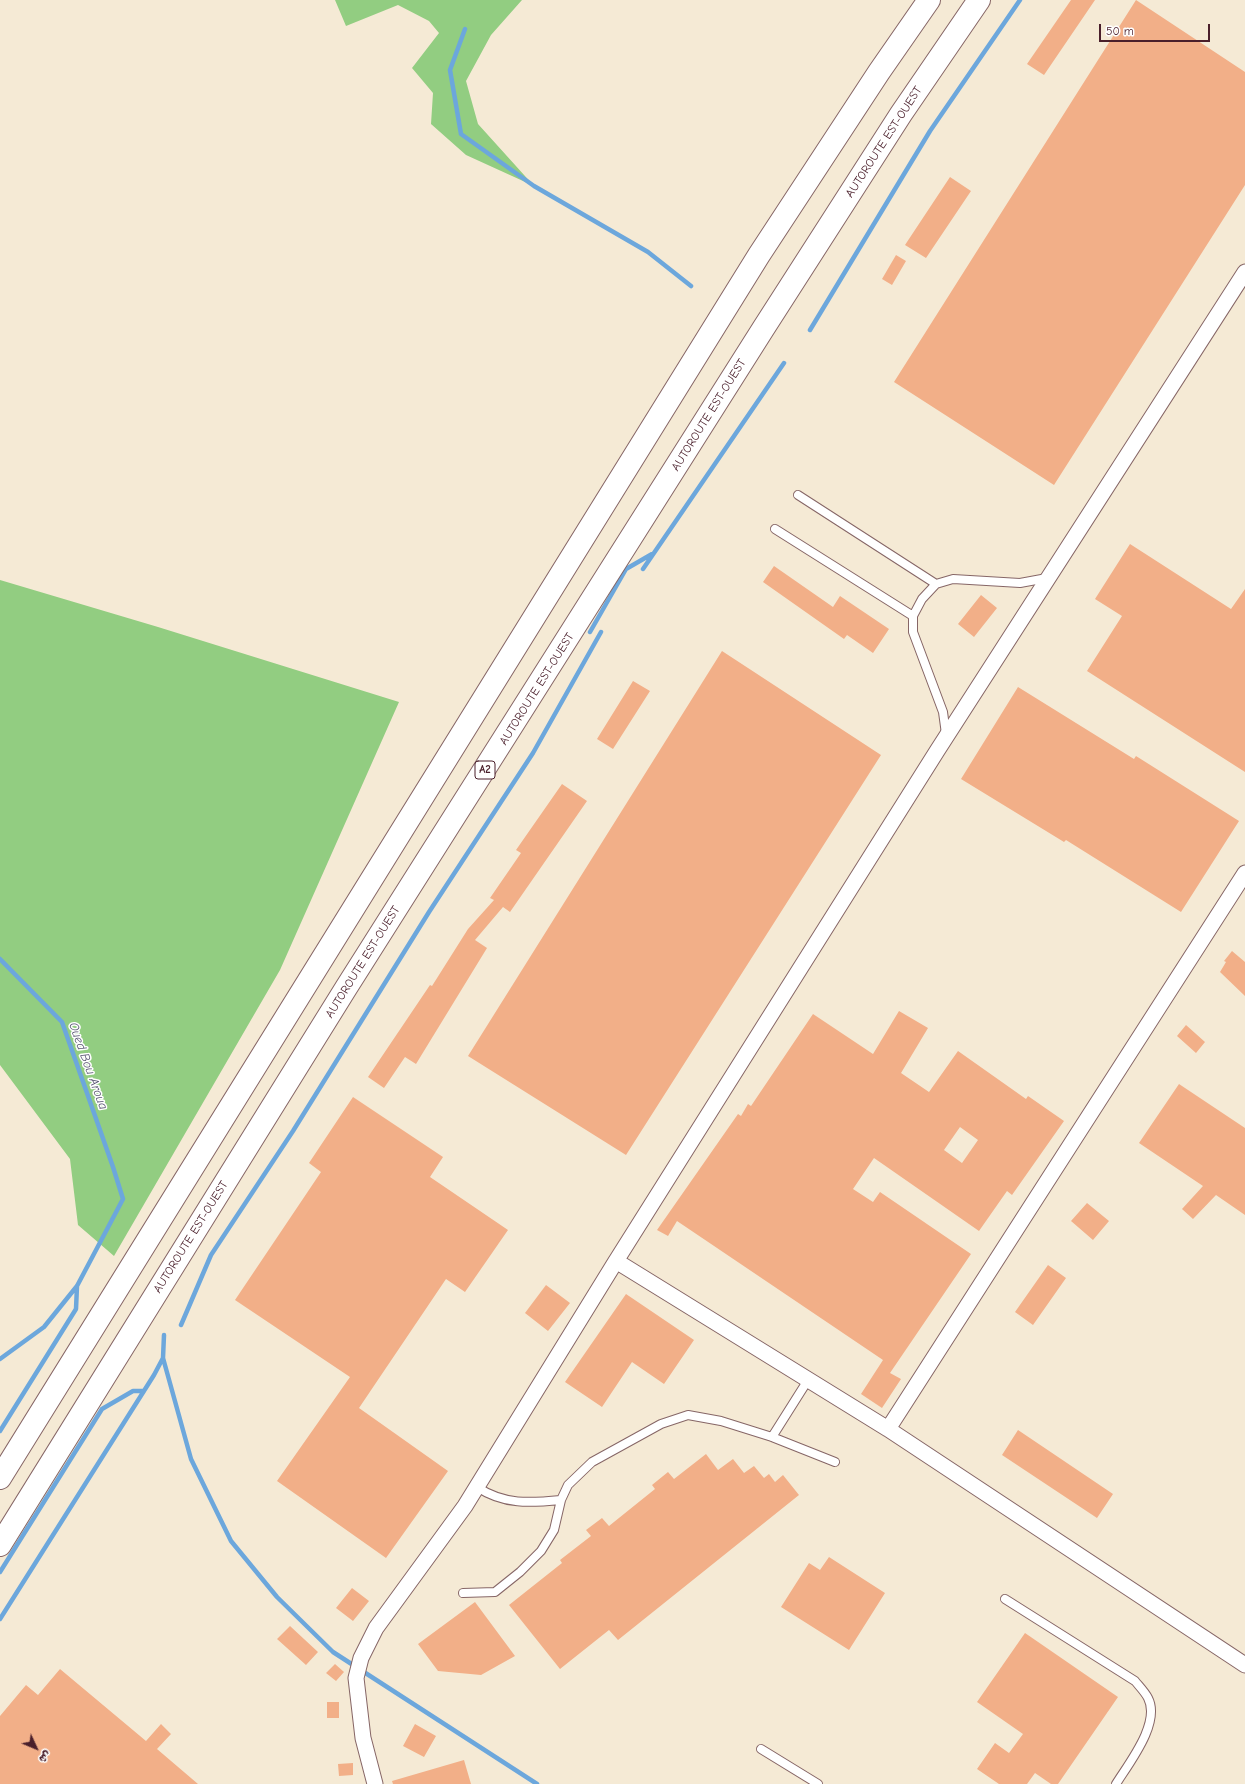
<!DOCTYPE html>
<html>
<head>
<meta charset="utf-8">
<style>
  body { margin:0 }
  #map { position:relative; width:1245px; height:1784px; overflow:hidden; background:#f5ead5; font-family:"Comic Neue","Playpen Sans Arabic",sans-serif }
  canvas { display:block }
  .north { position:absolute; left:16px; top:1728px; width:40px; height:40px; -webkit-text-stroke:3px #fff; paint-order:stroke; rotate:134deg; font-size:11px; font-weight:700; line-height:16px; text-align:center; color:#4a1f2b }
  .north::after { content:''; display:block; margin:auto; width:14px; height:18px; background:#4a1f2b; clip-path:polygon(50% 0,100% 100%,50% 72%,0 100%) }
  .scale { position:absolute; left:1099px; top:24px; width:111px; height:18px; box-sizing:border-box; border:2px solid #4a1f2b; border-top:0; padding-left:5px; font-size:12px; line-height:14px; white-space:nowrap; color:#4a1f2b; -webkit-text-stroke:3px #fff; paint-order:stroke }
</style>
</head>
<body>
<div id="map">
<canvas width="1245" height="1784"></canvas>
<div class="north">ش</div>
<div class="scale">50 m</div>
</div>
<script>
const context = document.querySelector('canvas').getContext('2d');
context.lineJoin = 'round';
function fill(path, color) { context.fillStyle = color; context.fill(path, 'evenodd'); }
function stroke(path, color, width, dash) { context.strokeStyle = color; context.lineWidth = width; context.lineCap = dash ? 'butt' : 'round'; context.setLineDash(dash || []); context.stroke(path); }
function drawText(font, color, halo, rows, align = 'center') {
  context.font = font + ' "Comic Neue",sans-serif'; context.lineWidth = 3; context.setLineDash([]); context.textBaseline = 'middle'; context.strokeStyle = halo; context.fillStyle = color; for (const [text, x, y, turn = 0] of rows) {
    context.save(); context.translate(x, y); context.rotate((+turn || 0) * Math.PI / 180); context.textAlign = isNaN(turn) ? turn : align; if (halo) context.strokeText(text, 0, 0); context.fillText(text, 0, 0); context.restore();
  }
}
fill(new Path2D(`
  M335,0H522L491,35L466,81L478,124L534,186L466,155L431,124L433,93L412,68L439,33L429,21L398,5L346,26Z
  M0,580L158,627L399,702L280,970L114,1256L78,1225L70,1159L0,1065Z`), '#92cd81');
stroke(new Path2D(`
  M465,29L450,70L461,134L534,186L648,252L691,286
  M810,330L930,131L1020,0
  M643,569L784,363
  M590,632L626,569L652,554
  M0,959L62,1022L113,1167L123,1199L77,1286L44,1327L0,1359
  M181,1325L211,1255L293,1131L429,912L533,753L601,632
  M164,1335L163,1358L191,1459L231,1541L277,1597L333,1652L537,1784
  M0,1431L76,1309L77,1286
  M0,1572L102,1409L133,1391H144
  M0,1619L154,1375L163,1358`), '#6ca7dc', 4.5);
fill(new Path2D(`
  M1071,0H1095L1044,75L1027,64Z
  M1136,0L1245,72V185L1054,485L894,382Z
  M950,177L971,191L926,258L905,245Z
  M896,255L906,261L892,285L882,279Z
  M1130,544L1231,609L1245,589V772L1087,671L1122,616L1095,599Z
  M774,566L833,607L840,596L889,629L873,653L847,635L844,639L763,582Z
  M981,595L997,608L974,637L958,624Z
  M722,651L881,755L626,1155L468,1056Z
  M633,681L650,691L613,749L597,739Z
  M1018,687L1134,759L1136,756L1239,821L1181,912L1066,840L1064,842L961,779Z
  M562,784L587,801L510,912L503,907L475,940L487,948L416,1064L405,1057L384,1088L368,1077L430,985L432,986L468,929L494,900L490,898L521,853L516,850Z
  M1232,951L1245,962V996L1220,972L1226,962L1224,961Z
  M899,1011L928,1028L901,1073L929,1092L958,1051L1026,1099L1028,1096L1064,1121L1012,1195L1007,1191L979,1231L874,1158L853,1189L873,1202L880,1192L971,1254L890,1373L901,1379L882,1408L861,1394L883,1360L677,1221L668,1236L657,1230L738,1114L741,1116L748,1104L751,1106L813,1014L873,1054ZM960,1127L978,1140L962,1163L944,1150Z
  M1186,1025L1205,1042L1196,1053L1177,1036Z
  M1179,1084L1245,1128V1215L1216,1195L1193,1219L1182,1209L1203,1186L1139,1143Z
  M353,1097L443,1157L430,1177L508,1230L465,1292L446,1279L359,1408L448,1471L386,1558L277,1481L350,1377L235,1300L321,1172L309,1163Z
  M1087,1203L1109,1221L1093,1240L1071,1221Z
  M1048,1265L1066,1278L1033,1325L1015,1312Z
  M546,1285L570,1303L548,1331L525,1313Z
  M626,1294L694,1340L664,1384L632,1362L602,1407L565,1382Z
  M1018,1430L1113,1494L1097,1518L1002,1455Z
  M706,1454L718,1470L733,1459L744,1473L754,1466L764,1478L769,1474L775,1482L783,1475L799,1495L618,1640L609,1630L560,1669L509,1605L562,1563L560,1560L591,1536L586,1530L602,1518L609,1526L655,1489L652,1485L668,1472L674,1479Z
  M829,1557L885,1593L849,1650L781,1607L809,1563L820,1570Z
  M352,1588L369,1601L353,1621L336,1608Z
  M475,1602L515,1656L481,1675L438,1671L418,1644Z
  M290,1626L318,1652L306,1665L277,1639Z
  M1025,1633L1118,1697L1058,1784H1051L1035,1773L1027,1784H999L977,1769L995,1743L1009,1753L1023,1734L977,1702Z
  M335,1664L344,1672L336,1681L326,1673Z
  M60,1669L146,1741L161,1724L171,1734L157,1749L198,1784H0V1716L26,1685L38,1695Z
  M327,1702H339V1718H327Z
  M415,1724L436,1736L424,1757L403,1746Z
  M464,1760L471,1784H393L392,1781Z
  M353,1763V1775L339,1776L338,1764Z`), '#f2af88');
const lane = new Path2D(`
  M798,495L936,584
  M775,529L913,616
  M946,734L943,712L913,632V616L922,599L936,584L953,579L1020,583L1047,578
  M772,1437L808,1380
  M477,1487C504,1505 530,1503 561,1500
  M463,1593L495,1592L520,1572L541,1551L554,1530L561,1500L568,1485L592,1462L661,1424L688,1415L721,1421L772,1437L835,1462
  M1005,1599L1135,1681C1139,1686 1145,1692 1148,1698C1161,1723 1129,1763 1116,1784
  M761,1749L818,1784`);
const street = new Path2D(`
  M1245,272L937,751L616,1261L888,1429L1245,1665
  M888,1429L1245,873
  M375,1784L363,1738L356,1678L361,1658L376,1628L465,1506L616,1261`);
const highway = new Path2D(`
  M0,1478L759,255L879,72L929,0
  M0,1545L346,988L763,329L901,114L979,0`);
stroke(lane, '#866666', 10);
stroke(street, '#866666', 17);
stroke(highway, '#866666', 24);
stroke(lane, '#fff', 8);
stroke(street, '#fff', 15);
stroke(highway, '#fff', 22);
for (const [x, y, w] of [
  [485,770,20]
]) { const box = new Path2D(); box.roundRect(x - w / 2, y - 9, w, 18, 3); context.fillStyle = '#fff'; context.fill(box); stroke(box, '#4a1f2b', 1); }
drawText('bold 11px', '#4a1f2b', null, [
  ["A2",485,770]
]);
drawText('12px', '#4a1f2b', '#fff', [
  ["AUTOROUTE EST-OUEST",884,142,-57],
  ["AUTOROUTE EST-OUEST",709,415,-58],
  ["AUTOROUTE EST-OUEST",537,689,-58],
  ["AUTOROUTE EST-OUEST",363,962,-58],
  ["AUTOROUTE EST-OUEST",191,1237,-58]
]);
drawText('italic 13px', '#585572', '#fff', [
  ["Oued Bou Aroua",88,1066,70]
]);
</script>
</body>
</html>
